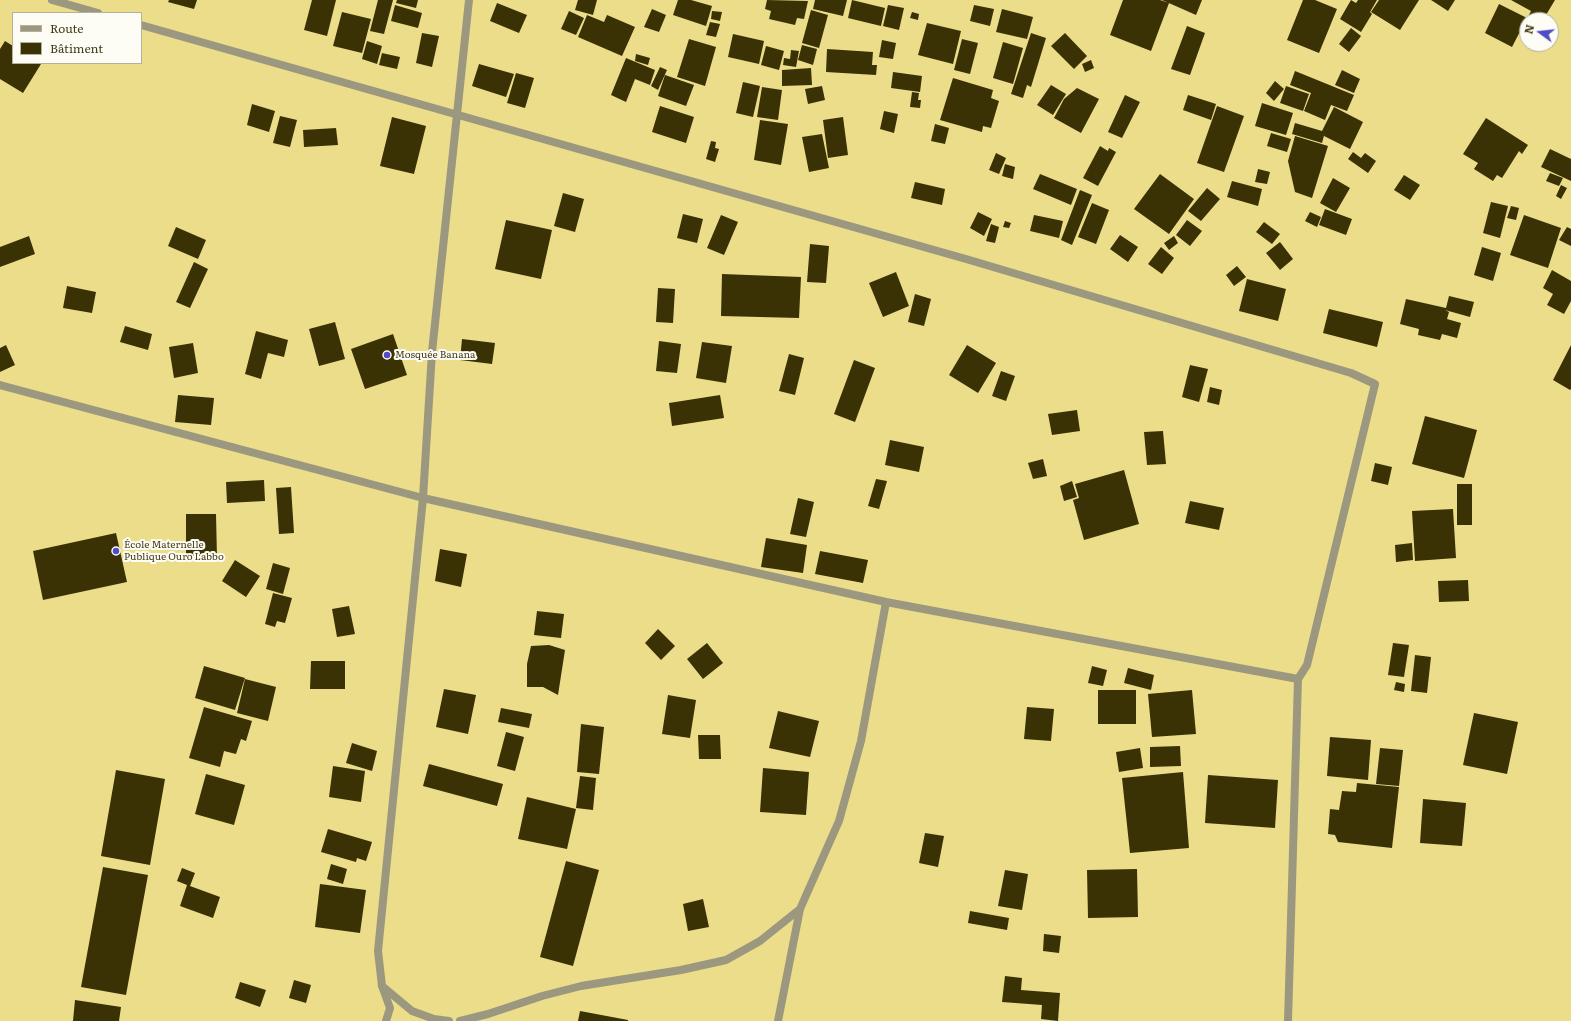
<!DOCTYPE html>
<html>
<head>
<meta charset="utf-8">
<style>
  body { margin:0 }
  #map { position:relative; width:1571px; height:1021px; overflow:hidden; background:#ecdd8b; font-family:Literata,serif }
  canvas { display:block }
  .legend { position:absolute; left:12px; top:12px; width:130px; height:52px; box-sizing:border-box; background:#fefdf5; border:1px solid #b3b09d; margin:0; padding:5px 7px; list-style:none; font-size:12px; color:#433c1a }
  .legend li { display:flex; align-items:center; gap:8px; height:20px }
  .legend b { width:20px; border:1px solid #b3b09d }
  .north { position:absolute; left:1519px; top:12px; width:40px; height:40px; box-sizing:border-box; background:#fefdf5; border:1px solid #b3b09d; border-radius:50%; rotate:285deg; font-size:11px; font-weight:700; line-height:16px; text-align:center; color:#433c1a }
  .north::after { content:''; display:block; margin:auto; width:14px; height:18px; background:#504cc3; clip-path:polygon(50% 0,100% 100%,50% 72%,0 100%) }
</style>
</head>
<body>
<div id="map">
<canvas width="1571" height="1021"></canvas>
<ul class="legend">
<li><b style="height:5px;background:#9c987f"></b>Route</li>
<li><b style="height:11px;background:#3a3204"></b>Bâtiment</li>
</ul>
<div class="north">N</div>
</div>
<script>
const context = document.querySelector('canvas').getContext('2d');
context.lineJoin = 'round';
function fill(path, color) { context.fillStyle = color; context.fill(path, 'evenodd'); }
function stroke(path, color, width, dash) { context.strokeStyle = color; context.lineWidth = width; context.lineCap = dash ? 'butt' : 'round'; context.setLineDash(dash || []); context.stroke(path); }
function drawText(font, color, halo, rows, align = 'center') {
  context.font = font + ' Literata,serif'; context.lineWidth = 4; context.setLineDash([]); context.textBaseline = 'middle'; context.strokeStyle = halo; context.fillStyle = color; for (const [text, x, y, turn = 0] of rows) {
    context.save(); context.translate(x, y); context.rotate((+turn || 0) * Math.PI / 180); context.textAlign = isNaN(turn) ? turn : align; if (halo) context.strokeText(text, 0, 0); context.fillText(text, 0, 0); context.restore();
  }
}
fill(new Path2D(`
  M169,0H197L194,9L168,2Z
  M312,0H336L327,36L304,30Z
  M378,0H393L384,34L370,31Z
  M397,0H418L416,8L396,3Z
  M578,0H597L593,15L575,10Z
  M678,0H691L712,6L706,26L673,15Z
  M767,0L808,1L804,19L797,18L795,25L769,19L771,11L765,9Z
  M815,0H847L843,16L813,9Z
  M852,0L885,8L881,26L848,18Z
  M1123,0H1160L1169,3L1151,51L1110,35Z
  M1162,0H1202L1196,15Z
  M1303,0H1315L1337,9L1319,53L1287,40Z
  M1351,0L1356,3L1358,0H1377L1370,12L1372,14L1361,32L1340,19Z
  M1379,0H1419L1400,30L1371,12Z
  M1431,0H1455L1448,11Z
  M1511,0H1555L1543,20H1538L1529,15L1531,11Z
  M497,3L527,15L519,33L490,21Z
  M1499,4L1527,18L1512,47L1485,33Z
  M395,5L422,13L418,28L391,21Z
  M888,5L904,8L899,30L883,26Z
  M974,5L994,9L990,26L970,21Z
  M652,9L666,15L659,32L644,27Z
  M1002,9L1033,17L1027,39L996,32Z
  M811,10L828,15L819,48L802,43Z
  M569,11L584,18L576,35L561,29Z
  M712,11L722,12L720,21L711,19Z
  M342,12L371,19L362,53L333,46Z
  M912,12L919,14L918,20L910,18Z
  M587,15L604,22L607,15L635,27L622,56L578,37Z
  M710,22L720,24L716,37L706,35Z
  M927,23L961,31L953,64L918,55Z
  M1187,26L1205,33L1190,75L1171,69Z
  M1351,28L1361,36L1349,52L1339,44Z
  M422,33L439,36L432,67L416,63Z
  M1031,33L1046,38L1031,87L1027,85L1023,98L1011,94Z
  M1065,33L1087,56L1074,69L1051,46Z
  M733,34L764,41L759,64L728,57Z
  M689,39L716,47L705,86L677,77Z
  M962,39L978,43L970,74L954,70Z
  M882,40L896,43L893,59L879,57Z
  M5,41L13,46V63L41,64L23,93L0,79V49Z
  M367,41L382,46L377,64L362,59Z
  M1003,42L1023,48L1013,84L993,78Z
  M802,45L817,49L813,65L798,60Z
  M766,46L784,51L779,70L761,65Z
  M827,49L873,52L872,65H877L876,75L826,72Z
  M791,50L799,51L796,67L783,65L784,58L790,59Z
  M382,53L400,57L397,69L379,65Z
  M636,54L650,58L648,65L635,61Z
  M626,58L655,70L650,85L635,79L626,102L611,95Z
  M1091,60L1094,68L1085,72L1082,64Z
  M479,64L514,74L506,97L472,86Z
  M660,67L667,70L658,90L651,86Z
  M811,68L812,85L782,86V70Z
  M1342,70L1360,79L1354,93L1335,85Z
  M1295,71L1354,95L1347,111L1331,105L1325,120L1304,111L1311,93L1290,85Z
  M893,72L922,76L920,92L891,88Z
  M516,73L534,78L525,108L507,103Z
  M665,75L694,85L686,106L658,96Z
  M953,78L993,90L991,98L999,101L991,128L983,126L982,132L940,120Z
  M1275,81L1284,89L1274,101L1266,93Z
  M743,82L760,86L753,117L736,113Z
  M1051,85L1066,94L1053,115L1037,105Z
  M822,86L825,100L808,104L805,89Z
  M1286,86L1309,94L1303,111L1280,103Z
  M762,87L782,90L778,120L757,117Z
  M1077,88L1099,99L1081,133L1054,118L1064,99Z
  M912,92L919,93L918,100H921L920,108L910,107Z
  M1125,95L1140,102L1122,138L1108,132Z
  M1188,95L1216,104L1211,120L1183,110Z
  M1262,103L1293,113L1286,135L1255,126Z
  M252,104L275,111L269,132L247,125Z
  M660,106L694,117L686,143L652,132Z
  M1217,106L1244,116L1224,172L1197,163Z
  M1334,107L1363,122L1350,149L1324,136L1325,132L1322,143L1292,134L1295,123L1322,131Z
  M884,111L898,114L894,133L880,129Z
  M280,116L297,120L290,147L273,143Z
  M392,117L426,126L414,174L380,166Z
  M843,117L848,155L828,158L823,120Z
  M1486,118L1528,145L1522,154L1519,151L1502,178L1497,175L1493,181L1474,169L1478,163L1463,154Z
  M760,120L788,124L781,165L754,160Z
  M935,124L949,128L945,144L931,141Z
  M336,128L338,145L304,147L303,130Z
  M1271,133L1291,139L1287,152L1267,146Z
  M822,134L829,168L809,172L802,137Z
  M1295,136L1328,146L1312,198L1295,192L1288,161Z
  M711,141L716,142L715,148L719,149L715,162L706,159Z
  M1100,146L1108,151L1109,148L1116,152L1098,186L1083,178Z
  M1550,149L1571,159V181L1541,167Z
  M1353,152L1361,158L1365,153L1376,161L1368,173L1348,159Z
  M996,153L1006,158L999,174L989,170Z
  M1005,164L1015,167L1013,179L1002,176Z
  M1258,169L1270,172L1267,184L1255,182Z
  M1550,173L1563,178L1559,186L1546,181Z
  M1040,174L1077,189L1071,205L1033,189Z
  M1160,174L1194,199L1169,234L1134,209Z
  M1404,175L1420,185L1410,200L1394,190Z
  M1333,178L1350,188L1336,212L1320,203Z
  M1232,181L1262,189L1258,206L1227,197Z
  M915,182L945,189L942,205L911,198Z
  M1561,185L1567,188L1561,199L1556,196Z
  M1207,188L1220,199L1201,221L1188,211Z
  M1080,190L1092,195L1072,245L1061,240Z
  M563,193L584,199L575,232L554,226Z
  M1491,202L1508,206L1500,238L1483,233Z
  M1092,203L1109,210L1096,244L1078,237Z
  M1511,206L1519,208L1516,220L1507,218Z
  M1325,209L1352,219L1346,235L1319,225Z
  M978,212L992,219L984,236L970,228Z
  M1310,212L1321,217L1317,227L1305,221Z
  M683,214L703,219L697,243L677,238Z
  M721,215L738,222L724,255L707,248Z
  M1034,215L1063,221L1059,238L1030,231Z
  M1524,215L1561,228L1548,268L1510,255Z
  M506,220L552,230L541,279L495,269Z
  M1187,220L1202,231L1190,246L1176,235Z
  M1005,221L1011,223L1009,228L1003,227Z
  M1264,222L1280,234L1272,244L1256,232Z
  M991,224L999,227L995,243L986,241Z
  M176,227L206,240L198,259L168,246Z
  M1567,227L1571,229V246L1559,240Z
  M1120,235L1138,247L1128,262L1110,249Z
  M29,236L35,254L0,267V247Z
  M1174,236L1178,243L1169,250L1164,243Z
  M1280,242L1293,259L1280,270L1266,253Z
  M810,244L829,246L826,283L807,282Z
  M1161,247L1174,258L1162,274L1148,264Z
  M1482,247L1501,253L1493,281L1474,275Z
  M194,262L208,269L190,308L176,302Z
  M1237,266L1246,277L1234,286L1226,275Z
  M1552,270L1571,281V301L1564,314L1547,305L1553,294L1543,288Z
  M896,272L909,306L883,317L869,283Z
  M722,274L801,277L799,318L721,316Z
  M1247,279L1286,289L1278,321L1239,311Z
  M67,286L96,292L92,313L63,308Z
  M658,288L675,289L673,323L656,322Z
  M915,294L931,299L924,326L908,322Z
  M1449,296L1474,302L1470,317L1445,310L1449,312L1447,319L1461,323L1457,338L1442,334L1440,340L1418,335L1419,329L1400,324L1406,299L1446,308Z
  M1329,309L1383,322L1377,347L1323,333Z
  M335,322L345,359L319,366L309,329Z
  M125,326L152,334L148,350L120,342Z
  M256,331L288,340L284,357L268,353L261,379L245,374Z
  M393,334L407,375L365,389L351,349Z
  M462,339L495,343L492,364L460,360Z
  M659,341L681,344L677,373L656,371Z
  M702,342L732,346L726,383L696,378Z
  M193,343L198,373L174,378L169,347Z
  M6,345L15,365L0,372V348Z
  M967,345L996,363L978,393L949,375Z
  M1571,345V389L1570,390L1553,380Z
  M789,354L804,358L795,395L779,391Z
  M854,360L875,368L855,422L834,414Z
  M1190,365L1208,369L1199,402L1182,397Z
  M1001,371L1015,376L1006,401L992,396Z
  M1210,387L1222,390L1219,405L1207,402Z
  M178,395L214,398L211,425L175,422Z
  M720,395L724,418L672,426L669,403Z
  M1077,410L1080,431L1052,435L1048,414Z
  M1425,416L1477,430L1464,478L1412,464Z
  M1163,431L1166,464L1147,465L1144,432Z
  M890,440L924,447L919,472L885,465Z
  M1043,459L1047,476L1033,479L1028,463Z
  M1375,463L1392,467L1388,485L1371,481Z
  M1124,470L1139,524L1084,540L1073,500L1079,498L1075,484Z
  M876,479L887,481L879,509L868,506Z
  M264,480L265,501L227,503L226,482Z
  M1072,481L1077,497L1064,501L1060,486Z
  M1457,484H1472V525H1457Z
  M291,487L294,533L279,534L276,488Z
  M798,498L814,502L806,537L790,534Z
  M1190,501L1224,508L1219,530L1185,523Z
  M1453,509L1456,558L1415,561L1412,511Z
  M186,514H216L217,558H186Z
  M116,533L127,582L43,600L33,551Z
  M766,538L807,545L803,573L761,567Z
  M1412,543L1413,560L1396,562L1395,545Z
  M440,549L467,554L461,587L435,581Z
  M820,551L868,560L863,583L815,574Z
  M235,560L260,576L246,597L222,581Z
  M273,563L290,568L283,594L266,589Z
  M1468,580L1469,601L1439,602L1438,581Z
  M273,593L292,598L285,623L277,621L275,627L265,624Z
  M349,606L355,634L337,637L332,609Z
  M537,611L564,614L561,638L534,635Z
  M658,629L675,646L661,660L645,643Z
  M707,643L723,663L703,679L687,659Z
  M1393,643L1409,645L1404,677L1388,675Z
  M549,645L565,650L558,695L543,687H527V664L531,646Z
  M1415,655L1431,657L1427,693L1411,691Z
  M311,661H345V689H310Z
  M204,666L245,678L235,710L195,698Z
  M1092,666L1107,670L1103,686L1088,683Z
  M1128,668L1154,675L1151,690L1124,683Z
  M245,679L276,687L268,721L237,713Z
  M1396,682L1405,684L1404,692L1394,690Z
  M444,689L476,695L468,734L436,727Z
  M1098,690H1136V724H1098Z
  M1192,690L1196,734L1152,737L1148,694Z
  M668,695L696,700L690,738L662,734Z
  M204,707L252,721L246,741L241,739L236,754L224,751L220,767L189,758Z
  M1027,707L1054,709L1051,741L1024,739Z
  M501,708L532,714L529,728L498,722Z
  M778,711L819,721L810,757L769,748Z
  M1474,713L1518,722L1507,774L1463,765Z
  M581,724L604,727L599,774L577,772Z
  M506,732L524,737L515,771L497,766Z
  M698,735H720L721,759H699Z
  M1330,737L1371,740L1368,780L1327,776Z
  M352,743L377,751L372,771L346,763Z
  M1180,746L1181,766L1150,767V747Z
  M1140,748L1143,768L1119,772L1116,752Z
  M1380,748L1403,750L1399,786L1376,784Z
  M429,764L503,784L497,806L423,786Z
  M333,766L365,771L361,802L329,797Z
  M763,768L809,772L806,815L760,812Z
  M116,770L165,779L150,865L101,856Z
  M1183,772L1189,848L1130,853L1122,778Z
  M206,774L245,785L234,825L195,814Z
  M1208,775L1278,780L1275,828L1205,823Z
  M580,776L596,778L593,810L576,808Z
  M1357,783L1399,787L1392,848L1338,842L1335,835L1328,834L1330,809L1339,810L1342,791L1356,792Z
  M527,797L576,809L567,849L518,839Z
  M1423,799L1466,803L1462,846L1420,843Z
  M328,829L372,842L366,861L357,858L356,862L321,852Z
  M925,833L944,836L938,867L919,863Z
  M566,861L599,870L573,966L540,957Z
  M331,864L347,869L343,884L327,879Z
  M103,867L148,875L126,995L81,987Z
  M182,868L195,873L190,886L220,897L213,918L180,906L187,885L177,881Z
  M1137,869L1138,917L1088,918L1087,870Z
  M1005,870L1028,874L1022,910L998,906Z
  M320,884L366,890L360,933L315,927Z
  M703,899L709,927L688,931L683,904Z
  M970,911L1009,918L1007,930L968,923Z
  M1044,934L1061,936L1059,953L1043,951Z
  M1005,976L1022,978L1021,990L1060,993L1058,1021L1041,1019L1042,1005L1002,1002Z
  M294,980L311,985L306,1003L289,998Z
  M240,982L266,990L260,1007L235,998Z
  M75,1000L121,1007L119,1021H73Z
  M580,1011L628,1020V1021H578Z`), '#3a3204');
stroke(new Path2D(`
  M52,0L98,13
  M141,25L966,259L1351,373L1375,384L1307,665L1298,679L1288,1021
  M0,385L423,498L886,602L1298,679
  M382,986L412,1011L434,1019L449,1021
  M386,1021L390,1008L382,986L378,951L423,498L432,352L469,0
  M460,1021L488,1014L542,996L581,986L681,970L726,960L760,941L800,909
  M778,1021L800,909L839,821L861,741L886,602`), '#9c987f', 8);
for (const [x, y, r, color] of [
  [387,355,4,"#504cc3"],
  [116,551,4,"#504cc3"]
]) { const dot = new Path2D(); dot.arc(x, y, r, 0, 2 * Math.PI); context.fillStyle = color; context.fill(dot); stroke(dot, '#fefdf5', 1.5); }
drawText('10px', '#433c1a', '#fefdf5', [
  ["Mosquée Banana",395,355],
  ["École Maternelle",124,545],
  ["Publique Ouro Labbo",124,557]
], 'left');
</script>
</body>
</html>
